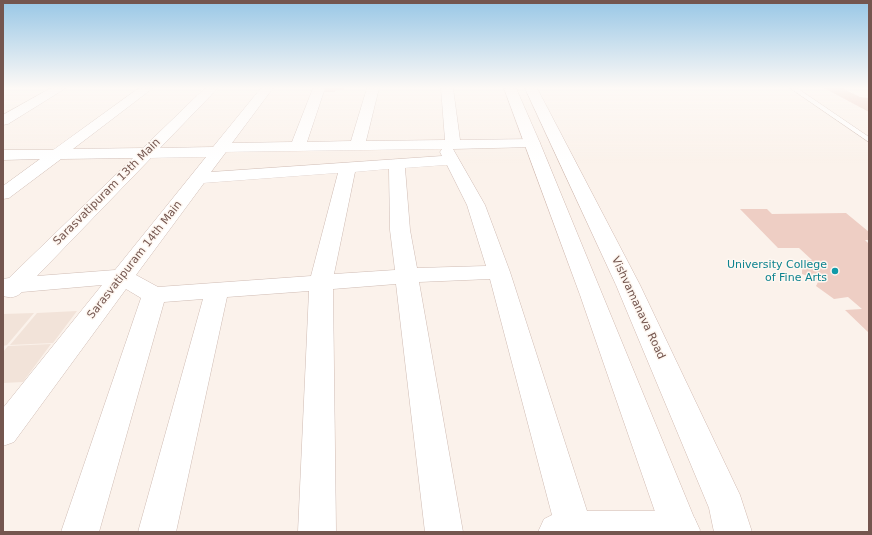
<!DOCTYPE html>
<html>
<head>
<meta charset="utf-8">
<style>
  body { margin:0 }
  #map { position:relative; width:872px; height:535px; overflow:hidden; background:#fbf2eb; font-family:"DejaVu Sans",sans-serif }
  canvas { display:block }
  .frame { position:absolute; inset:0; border:4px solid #74564f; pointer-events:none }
</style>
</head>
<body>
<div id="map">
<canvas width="872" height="535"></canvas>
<div class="frame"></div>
</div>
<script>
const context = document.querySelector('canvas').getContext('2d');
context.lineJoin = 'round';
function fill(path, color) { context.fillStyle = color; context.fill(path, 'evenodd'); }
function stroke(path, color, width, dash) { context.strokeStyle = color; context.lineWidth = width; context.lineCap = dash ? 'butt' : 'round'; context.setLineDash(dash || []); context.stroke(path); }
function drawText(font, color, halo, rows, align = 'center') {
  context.font = font + ' "DejaVu Sans",sans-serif'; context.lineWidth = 3; context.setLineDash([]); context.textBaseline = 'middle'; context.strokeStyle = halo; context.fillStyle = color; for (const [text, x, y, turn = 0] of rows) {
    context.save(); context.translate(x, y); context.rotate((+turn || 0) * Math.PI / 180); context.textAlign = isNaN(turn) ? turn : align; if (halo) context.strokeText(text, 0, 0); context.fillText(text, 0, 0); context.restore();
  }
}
fill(new Path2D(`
  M77,311L53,343L10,345L37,313Z
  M34,313L7,345L3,346V314Z
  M51,344L23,382L3,383V352L8,346Z`), '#f2e3d9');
fill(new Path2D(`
  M326,88H344V90H336L335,92H324Z
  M824,88H842L860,97L869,98V112Z
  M740,209H767L772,214L846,213L869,232V240H865L869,244V333L845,310L862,309L848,297L834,299L816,286L819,280L802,274V268H812L803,260H812L799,248H778Z`), '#eecec4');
const lane = new Path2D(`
  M790,88H797L869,137V142Z`);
const street = new Path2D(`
  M51,88H66L8,124L3,125V115Z
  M139,88H153L73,149L143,148L205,88H218L160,148L213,147L261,88H273L232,143L292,142L313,88H325L307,142L351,141L367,88H379L366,141L445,140L441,88H453L460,140L533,139L538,140L540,143L538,146L533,147L453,149L485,205L510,272L587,511H681L694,517L700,530L699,532H538L544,519L552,515L490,279L419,282L463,532H425L396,284L333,289L336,532H298L309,291L227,297L176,532H138L203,299L164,302L99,532H61L141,298L126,289L14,442L3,446V408L102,285L22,292C16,298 10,298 3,296V279L9,278L133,158L61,159L9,198L3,199V186L40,159L3,160V150H53ZM442,149L440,152L442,156L211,172L226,152ZM206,157L115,270L37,276L151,158ZM447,165L467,205L486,266L417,268L410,230L405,168ZM389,169L390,230L395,270L334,274L355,172ZM338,173L311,276L158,287L136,275L204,183Z`);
const secondary = new Path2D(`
  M504,88H516L540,143L700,532H662L580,295Z
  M525,88H537L640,285L740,495L752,532H714L709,508L616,285Z`);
stroke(lane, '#cfbbb3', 1);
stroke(street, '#cfbbb3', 1);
stroke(secondary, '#d1bab1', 1);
fill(lane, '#fff');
fill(street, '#fff');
fill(secondary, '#fff');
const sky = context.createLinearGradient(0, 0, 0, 163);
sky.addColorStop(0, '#98c7e6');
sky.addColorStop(0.54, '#fdf9f6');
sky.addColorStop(1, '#fdf9f600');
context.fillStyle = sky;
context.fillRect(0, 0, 872, 163);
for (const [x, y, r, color] of [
  [835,271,4,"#0f9aa8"]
]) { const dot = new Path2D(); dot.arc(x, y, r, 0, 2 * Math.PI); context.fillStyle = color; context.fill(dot); stroke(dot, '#fef7f1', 1.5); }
drawText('11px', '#74564f', '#fef7f1', [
  ["Sarasvatipuram 13th Main",107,192,-45],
  ["Sarasvatipuram 14th Main",135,260,-52],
  ["Vishvamanava Road",638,308,65]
]);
drawText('11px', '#0d838f', '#fef7f1', [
  ["University College",827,265],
  ["of Fine Arts",827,278]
], 'right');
</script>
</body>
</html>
